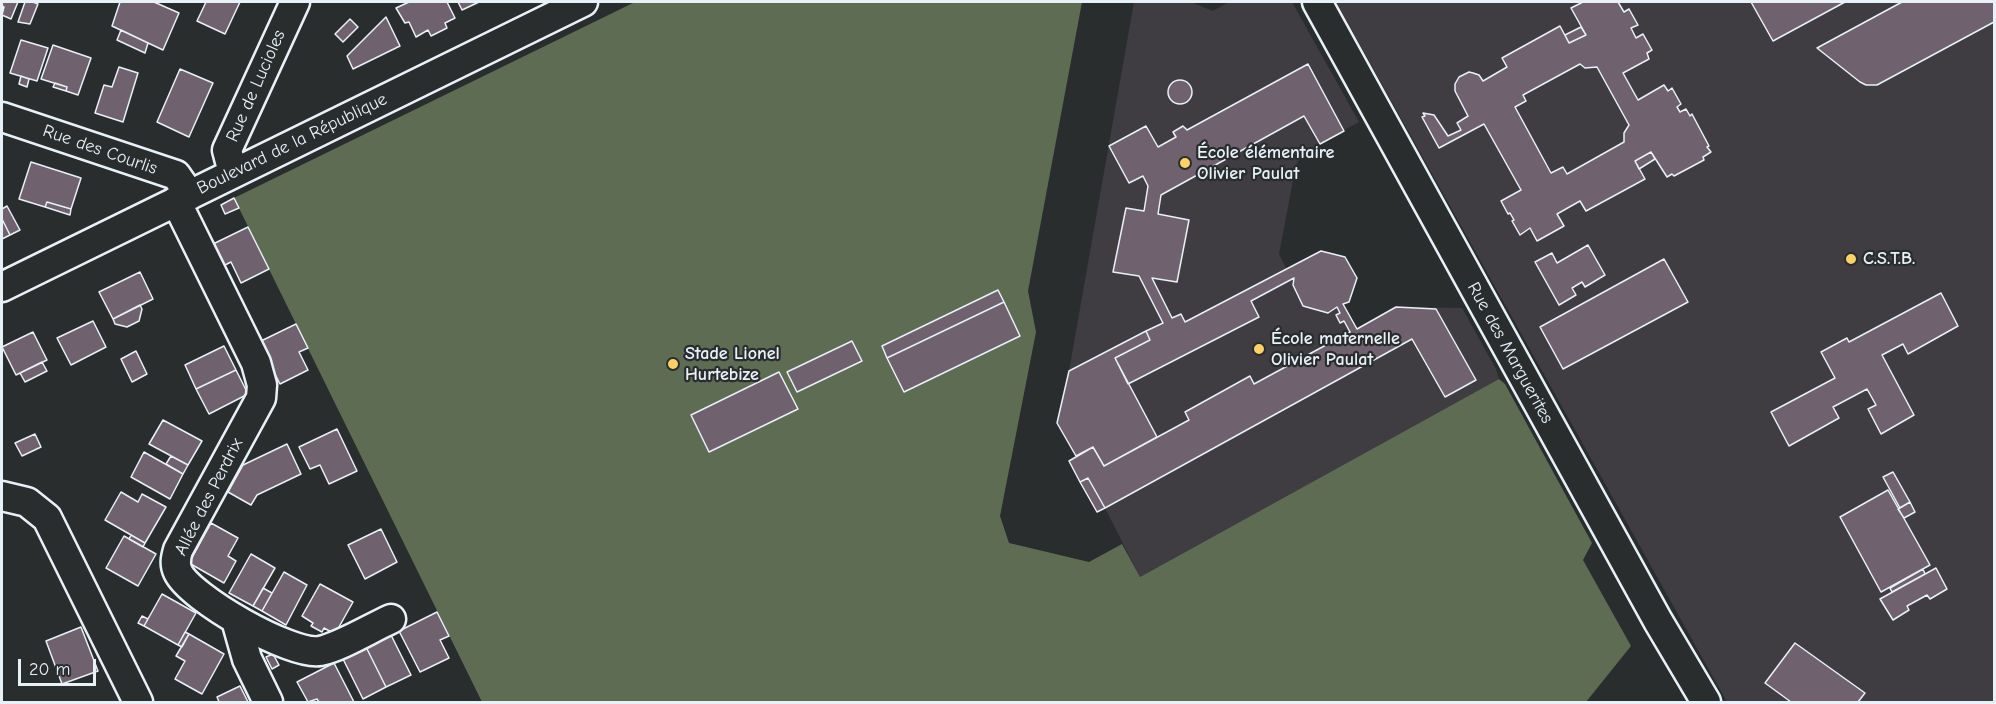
<!DOCTYPE html>
<html>
<head>
<meta charset="utf-8">
<style>
  body { margin:0 }
  #map { position:relative; width:1996px; height:704px; overflow:hidden; background:#2a2d2e; font-family:"Comic Neue",sans-serif }
  canvas { display:block }
  .frame { position:absolute; inset:0; border:3px solid #e8f1f8; pointer-events:none }
  .scale { position:absolute; left:18px; top:659px; width:78px; height:27px; box-sizing:border-box; border:3px solid #e8f1f8; border-top:0; padding-left:8px; font-size:18px; line-height:21px; white-space:nowrap; color:#e8f1f8; -webkit-text-stroke:4px #2a2d2e; paint-order:stroke }
</style>
</head>
<body>
<div id="map">
<canvas width="1996" height="704"></canvas>
<div class="frame"></div>
<div class="scale">20 m</div>
</div>
<script>
const context = document.querySelector('canvas').getContext('2d');
context.lineJoin = 'round';
function fill(path, color) { context.fillStyle = color; context.fill(path, 'evenodd'); }
function stroke(path, color, width, dash) { context.strokeStyle = color; context.lineWidth = width; context.lineCap = dash ? 'butt' : 'round'; context.setLineDash(dash || []); context.stroke(path); }
function drawText(font, color, halo, rows, align = 'center') {
  context.font = font + ' "Comic Neue",sans-serif'; context.lineWidth = 4.5; context.setLineDash([]); context.textBaseline = 'middle'; context.strokeStyle = halo; context.fillStyle = color; for (const [text, x, y, turn = 0] of rows) {
    context.save(); context.translate(x, y); context.rotate((+turn || 0) * Math.PI / 180); context.textAlign = isNaN(turn) ? turn : align; if (halo) context.strokeText(text, 0, 0); context.fillText(text, 0, 0); context.restore();
  }
}
fill(new Path2D(`
  M1134,2H1191L1213,11L1229,2H1292L1359,122L1304,152L1296,165L1279,254L1287,270L1321,251L1345,257L1357,278L1349,302L1343,305L1357,328L1396,307L1462,308L1496,369L1499,379L1140,577L1105,508L1097,512L1069,461L1076,456L1057,423L1069,371Z
  M1336,2H1994V702H1727Z`), '#3f3d41');
fill(new Path2D(`
  M635,2H1082L1028,291L1036,332L1000,516L1009,543L1089,562L1122,544L1140,577L1499,379L1505,384L1592,543L1583,560L1631,646L1586,702H482L234,198Z`), '#5e6c54');
const building = new Path2D(`
  M2,2H18L11,19L2,15L4,7L2,6Z
  M25,2H33L38,4L30,24L18,22Z
  M120,2H154L179,13L163,50L112,26Z
  M206,2H240L225,34L197,21Z
  M409,2H447L455,18L445,23L447,28L431,36L428,30L416,37L409,22L405,23L396,8Z
  M458,2H479L462,10Z
  M1583,2H1618L1624,12L1629,9L1638,25L1631,28L1636,38L1643,34L1652,50L1647,53L1649,59L1623,73L1638,100L1664,85L1668,91L1672,88L1681,104L1677,107L1680,112L1686,109L1690,116L1692,114L1709,146L1707,147L1711,152L1703,157L1704,160L1674,176L1672,174L1667,177L1651,152L1635,161L1645,179L1586,211L1580,201L1557,214L1564,226L1537,241L1530,228L1520,235L1512,221L1514,220L1510,213L1508,214L1501,201L1521,190L1484,124L1439,148L1422,117L1425,116L1423,113L1434,115L1448,136L1461,130L1457,123L1468,116L1455,91V84L1459,77L1469,72L1473,73L1479,75L1483,81L1507,67L1502,58L1560,26L1569,43L1586,35L1571,8ZM1580,64L1585,68L1597,67L1629,125L1624,133V142L1567,174L1563,167L1551,173L1515,107L1526,101L1523,95Z
  M1751,2H1845L1773,41Z
  M1902,2H1994V22L1877,85H1866L1860,82L1817,48Z
  M386,17L400,46L353,69L347,56Z
  M350,19L358,27L343,42L335,34Z
  M1581,27L1586,35L1569,43L1565,35Z
  M121,30L148,43L145,53L117,40Z
  M21,40L48,48L37,81L10,73Z
  M53,45L91,58L78,95L66,91L67,87L41,79Z
  M1308,64L1344,131L1320,144L1304,116L1161,195L1158,214L1189,220L1177,282L1152,278L1172,318L1181,314L1185,322L1321,251L1345,257L1357,278L1349,302L1343,304L1357,329L1396,307L1436,309L1476,380L1445,397L1412,339L1105,508L1088,478L1080,482L1069,461L1093,447L1104,466L1189,420L1185,412L1250,376L1254,384L1350,332L1344,321L1340,323L1336,315L1340,313L1337,307L1328,313L1303,306L1293,285L1294,278L1251,301L1259,317L1128,384L1115,358L1150,340L1146,331L1163,323L1139,276L1113,272L1126,208L1144,211L1148,186L1143,176L1129,183L1109,146L1146,126L1158,147L1176,137L1173,132L1183,126L1187,130Z
  M119,67L138,73L123,122L95,113L104,85L112,87Z
  M180,69L213,83L189,137L157,122Z
  M21,76L29,79L27,87L19,84Z
  M1168 92a12 12 0 1 1 24 0a12 12 0 1 1-24 0Z
  M55,83L67,87L66,91L53,87Z
  M1651,152L1655,159L1639,169L1635,161Z
  M31,162L81,178L71,209L47,202L45,207L19,199Z
  M234,198L239,208L225,214L221,205Z
  M47,202L71,209L70,215L45,207Z
  M7,206L20,230L10,235L2,219V209Z
  M2,219L10,235L2,239Z
  M248,227L269,269L241,283L231,262L221,267L211,245Z
  M1588,245L1605,275L1585,287L1582,282L1572,288L1576,295L1559,305L1535,262L1552,253L1557,263Z
  M1664,259L1688,302L1563,369L1540,327Z
  M140,272L153,299L113,319L99,292Z
  M998,290L1004,302L887,358L882,346Z
  M1941,293L1958,326L1908,354L1903,344L1882,355L1914,415L1881,434L1868,409L1876,405L1867,389L1833,407L1839,418L1789,446L1771,412L1835,378L1821,352L1847,338L1849,342Z
  M1004,302L1020,336L904,392L887,358Z
  M140,305L142,309L139,321L127,327L115,324L113,319Z
  M93,321L106,347L71,365L57,338Z
  M296,324L308,348L299,352L308,370L280,384L259,342Z
  M1146,331L1150,340L1115,358L1157,437L1104,466L1093,447L1076,456L1057,423L1069,371Z
  M33,332L47,360L16,375L2,347Z
  M852,341L862,361L797,392L787,372Z
  M224,346L236,370L196,389L185,365Z
  M136,351L147,374L132,382L121,359Z
  M42,362L47,371L25,382L20,373Z
  M236,370L248,394L209,414L196,389Z
  M779,372L798,409L709,452L691,415Z
  M163,420L202,441L188,465L149,444Z
  M337,429L357,471L329,484L320,465L310,469L299,447Z
  M35,434L41,447L22,456L15,443Z
  M287,444L301,474L257,495L251,505L228,492L243,465Z
  M144,452L183,474L170,499L131,477Z
  M171,456L188,465L183,474L166,464Z
  M1893,472L1910,502L1900,508L1883,477Z
  M1088,478L1105,508L1097,512L1080,482Z
  M1888,490L1930,565L1881,592L1840,517Z
  M121,492L138,502L142,494L166,507L145,543L105,520Z
  M1910,502L1915,512L1904,518L1898,509Z
  M211,523L238,538L228,556L236,561L224,583L189,563Z
  M381,529L397,562L365,579L348,545Z
  M131,535L145,543L143,547L129,539Z
  M124,536L156,554L138,586L106,568Z
  M251,554L275,568L253,606L229,593Z
  M1936,568L1947,589L1930,599L1927,595L1907,606L1909,610L1893,620L1880,599Z
  M1923,569L1925,574L1892,592L1890,588Z
  M284,572L307,585L286,625L262,611Z
  M320,584L353,602L335,634L324,628L322,632L311,626L313,623L302,616Z
  M263,588L272,593L262,611L253,606Z
  M162,594L196,613L178,645L144,626Z
  M437,612L449,636L440,640L449,658L420,672L399,631Z
  M142,616L148,619L144,626L138,623Z
  M81,627L98,671L62,684L46,641Z
  M185,632L189,634L182,647L178,645Z
  M189,634L224,654L202,694L175,679L185,661L176,656Z
  M391,635L411,675L386,687L366,647Z
  M1795,643L1865,693L1858,702H1791L1765,683Z
  M366,647L386,687L363,699L343,659Z
  M273,654L279,665L272,669L266,657Z
  M334,663L354,702H319L317,699L308,702L297,682Z
  M240,686L248,702H219L217,697Z`);
fill(building, '#70616e');
stroke(building, '#e8f1f8', 1.5);
const minor = new Path2D(`
  M1317,2L1658,621L1706,702
  M2,117L176,175L190,195
  M233,173L227,150L295,2
  M176,201L256,363L262,385L261,398L178,550C176,557 174,564 178,572C190,598 291,656 320,651C340,647 371,628 391,619
  M2,287L583,2
  M2,496L27,502L47,518L138,702
  M236,620L247,659L268,702`);
stroke(minor, '#e8f1f8', 33);
stroke(minor, '#2a2d2e', 28);
for (const [x, y, r, color] of [
  [1185,163,6,"#ffd166"],
  [1851,259,6,"#ffd166"],
  [1259,349,6,"#ffd166"],
  [673,364,6,"#ffd166"]
]) { const dot = new Path2D(); dot.arc(x, y, r, 0, 2 * Math.PI); context.fillStyle = color; context.fill(dot); stroke(dot, '#2a2d2e', 2); }
drawText('18px', '#e8f1f8', '#2a2d2e', [
  ["Rue de Lucioles",256,86,-66],
  ["Boulevard de la République",292,144,-26],
  ["Rue des Courlis",100,150,19],
  ["Rue des Marguerites",1510,353,61],
  ["Allée des Perdrix",209,497,-63]
]);
drawText('bold 18px', '#e8f1f8', '#2a2d2e', [
  ["École élémentaire",1197,153],
  ["Olivier Paulat",1197,174],
  ["C.S.T.B.",1863,259],
  ["École maternelle",1271,339],
  ["Olivier Paulat",1271,360],
  ["Stade Lionel",685,354],
  ["Hurtebize",685,375]
], 'left');
</script>
</body>
</html>
